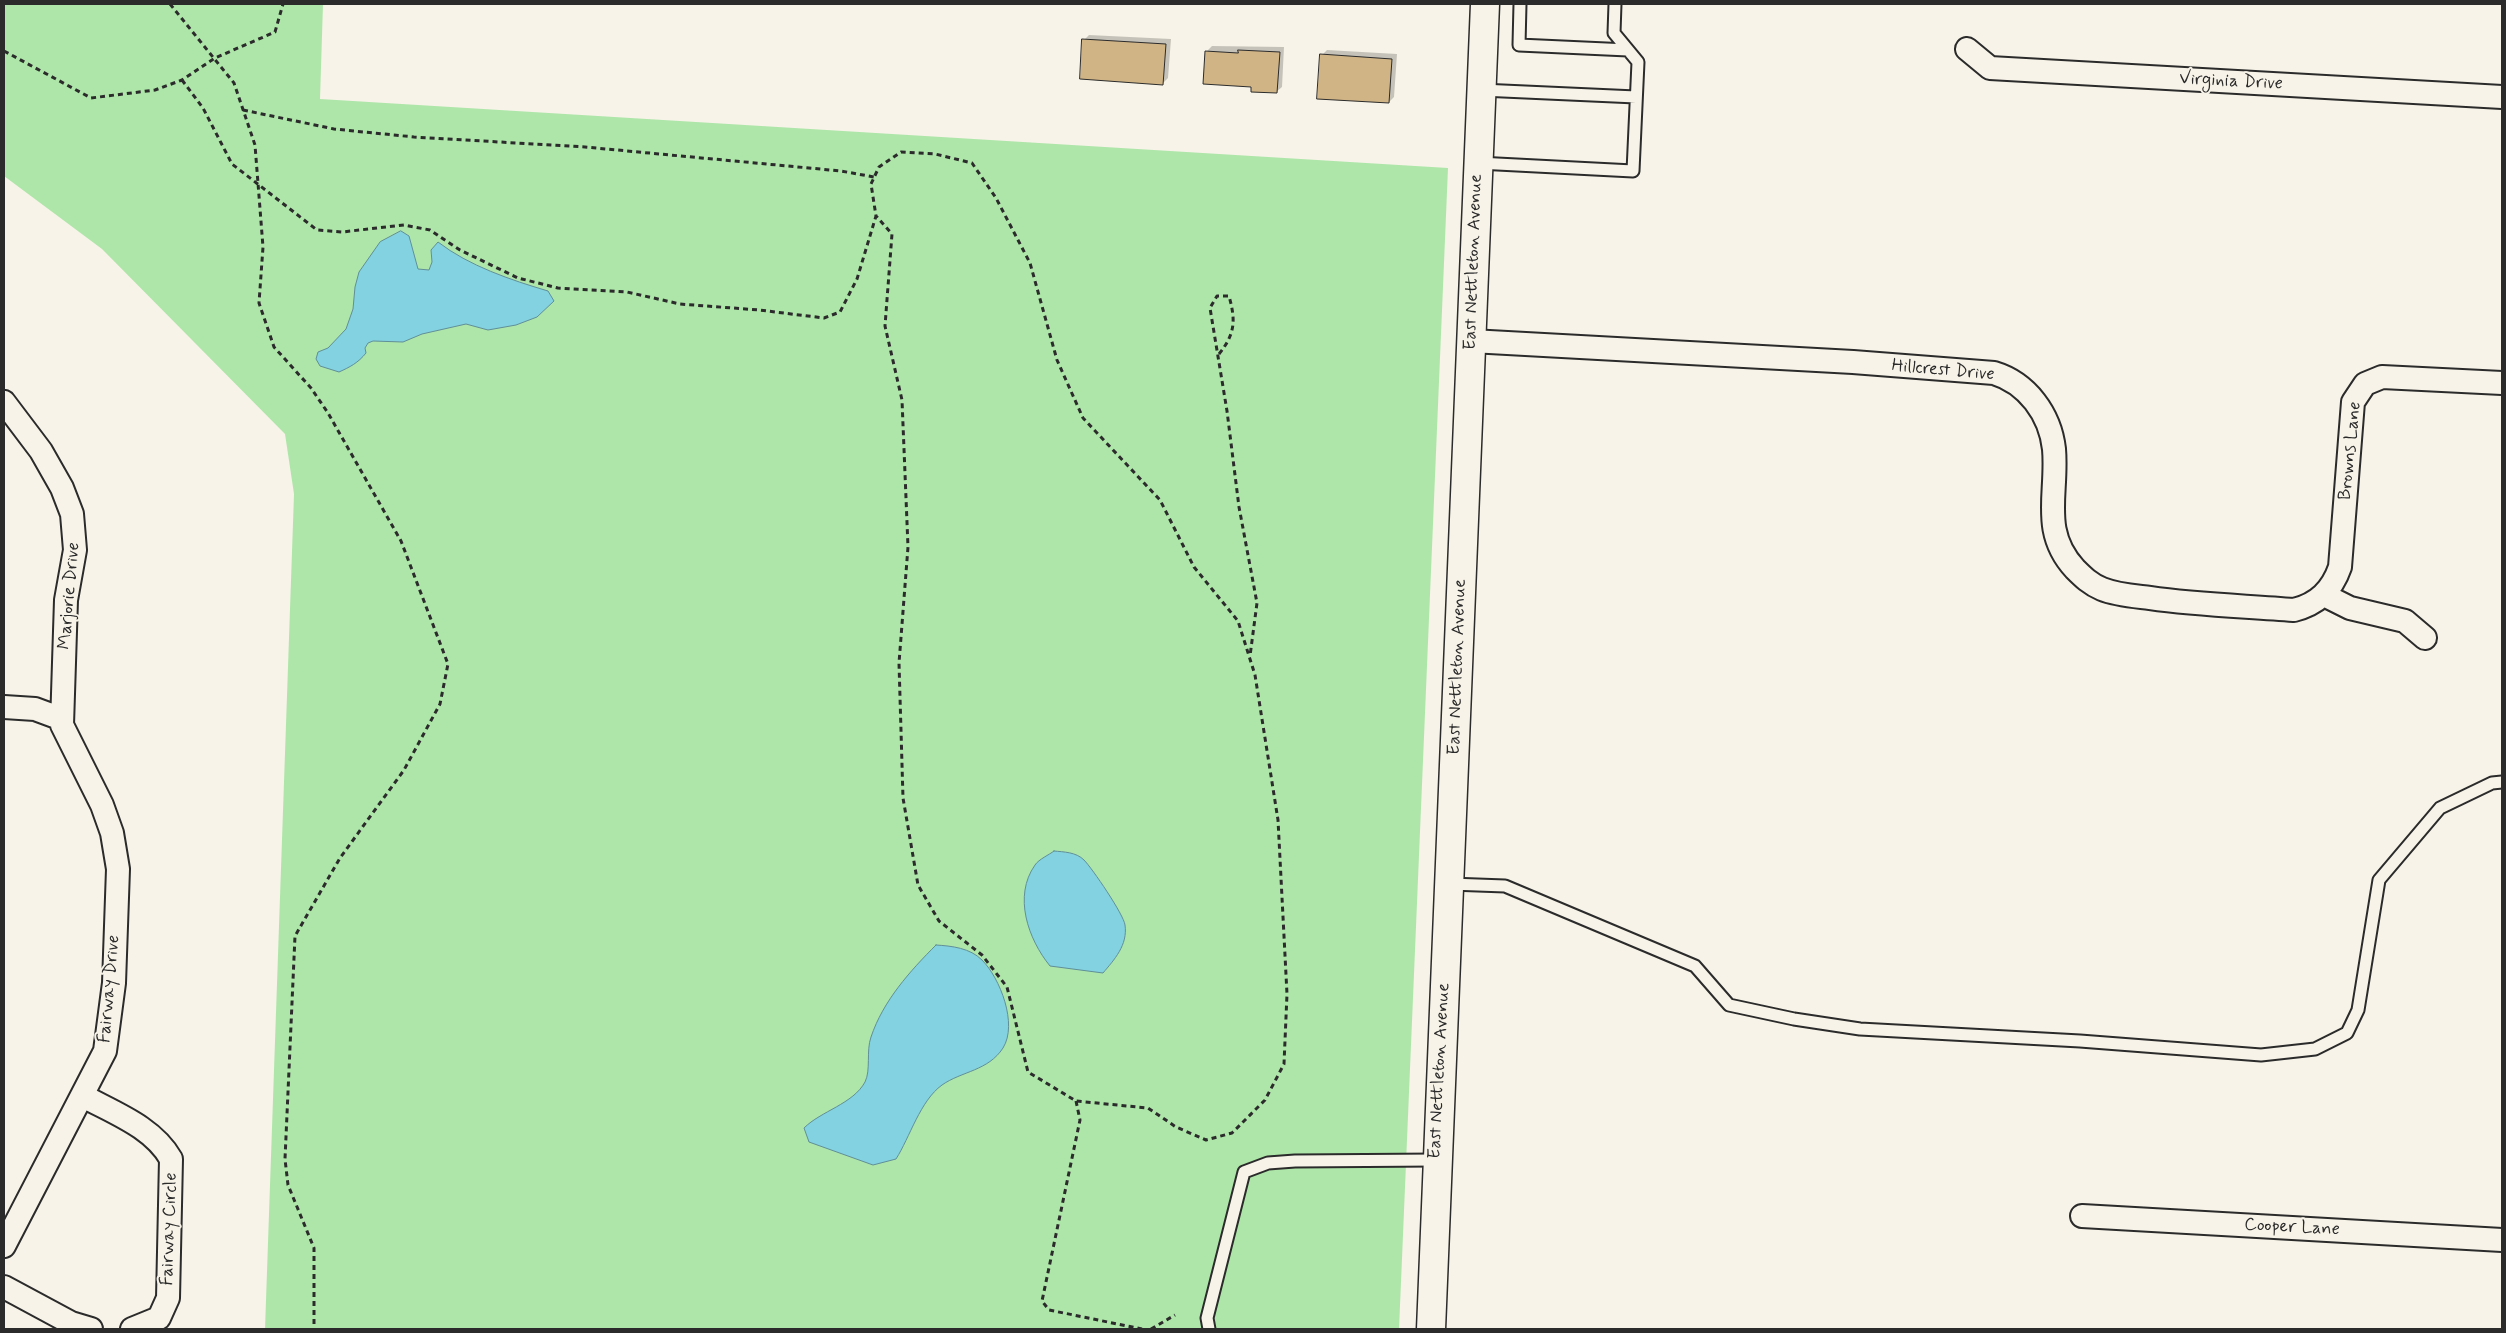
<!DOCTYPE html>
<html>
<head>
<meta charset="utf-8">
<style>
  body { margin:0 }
  #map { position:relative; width:2506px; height:1333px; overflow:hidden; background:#f7f3e8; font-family:Mynerve,sans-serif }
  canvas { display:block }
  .frame { position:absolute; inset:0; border:5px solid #2b2b2b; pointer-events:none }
</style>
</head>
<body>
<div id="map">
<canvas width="2506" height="1333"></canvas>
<div class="frame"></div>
</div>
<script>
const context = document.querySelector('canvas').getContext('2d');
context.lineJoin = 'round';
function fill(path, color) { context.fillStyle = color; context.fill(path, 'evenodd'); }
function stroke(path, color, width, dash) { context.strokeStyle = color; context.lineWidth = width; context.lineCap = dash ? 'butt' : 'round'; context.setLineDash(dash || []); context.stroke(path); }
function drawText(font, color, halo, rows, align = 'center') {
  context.font = font + ' Mynerve,sans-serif'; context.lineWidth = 4; context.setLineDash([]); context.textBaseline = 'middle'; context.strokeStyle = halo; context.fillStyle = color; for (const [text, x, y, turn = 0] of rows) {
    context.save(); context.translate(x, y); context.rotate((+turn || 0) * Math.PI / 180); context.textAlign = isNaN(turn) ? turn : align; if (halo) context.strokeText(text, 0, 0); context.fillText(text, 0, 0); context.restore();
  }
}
fill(new Path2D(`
  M4,4H323L320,99L1448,168L1399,1329H265L294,494L285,434L102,249L4,176Z`), '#aee6a9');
const water = new Path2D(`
  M401,231L409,236L418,269L429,270L432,262L431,250L438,242C469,266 511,280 548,291L554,301L537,317L516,325L488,330L466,324L422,334L403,342L373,341L368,343L365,348L366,353C358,363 350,367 339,372L320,366L316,359L318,352L328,348L346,329L353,309L355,287L359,272L380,242Z
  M1054,851C1064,852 1076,852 1084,860C1092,868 1124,915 1125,925C1128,945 1114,960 1103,973L1050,966C1028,939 1013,896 1035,865C1039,859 1049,855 1054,851Z
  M936,945C952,946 970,948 982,960C1000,978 1018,1024 1003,1048C988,1071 962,1071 942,1085C920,1101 910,1137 896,1159L873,1165L809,1142L804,1128C821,1111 853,1104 865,1082C871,1070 866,1051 871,1037C883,1001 910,971 936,945Z`);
fill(water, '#83d2e1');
stroke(water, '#608f98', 1);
fill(new Path2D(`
  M1089,35L1171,39L1168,78L1163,83L1084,40Z
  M1212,46L1284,47L1282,87L1276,92L1252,86L1207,51Z
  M1327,50L1397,54L1394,97L1389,102L1322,55Z`), '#0003');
const building = new Path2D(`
  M1082,39L1166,44L1163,85L1080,79Z
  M1238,50L1280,52L1277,93L1251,92V87L1203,84L1205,51L1238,53Z
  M1320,54L1392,59L1389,103L1317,99Z`);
fill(building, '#d0b485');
stroke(building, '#2b2b2b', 1);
const service = new Path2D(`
  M1520,4L1519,45L1628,50
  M1481,90L1636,97
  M1478,163L1633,171L1638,62L1614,33L1615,4
  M1450,884L1505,886L1695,966L1729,1005L1794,1019L1860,1029L2080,1041L2261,1055L2315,1049L2347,1033L2358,1010L2379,880L2440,808L2492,783L2502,782
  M1209,1329L1207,1318L1244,1172L1268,1163L1295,1161L1436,1160`);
const minor = new Path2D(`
  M1967,49L1990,68L2502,97
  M1471,341L1853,362L1994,373C2027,383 2050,414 2054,449C2058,494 2040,531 2075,569C2083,577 2090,584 2102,589C2117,595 2134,596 2150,598C2198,605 2246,606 2294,610C2318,604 2332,590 2340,567L2353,402L2365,384L2382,377L2502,383
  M4,402L41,451L62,488L72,514L75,550L66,600L62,725L102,805L112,833L118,869L114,983L105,1051L4,1246
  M2324,595L2350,608L2405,621L2425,638
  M4,707L35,709L62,719
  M83,1096C114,1113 153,1127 171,1159L168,1298L159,1318L132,1329
  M2082,1216L2502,1240
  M4,1287L71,1323L91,1329`);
const secondary = new Path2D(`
  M1431,1329L1485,4`);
stroke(service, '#2b2b2b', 15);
stroke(minor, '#2b2b2b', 26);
stroke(secondary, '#2b2b2b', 31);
stroke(new Path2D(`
  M170,4L234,83L255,145L263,247L259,303L274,347L311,388L328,413L401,541L448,664L440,704L404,770L340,858L295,936L285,1159L288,1185L314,1248V1329
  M4,51L91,98L155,90L182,80L215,58L275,32L283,4
  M182,80L203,108L232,164L317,230L342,232L404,225L430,230L460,250L518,278L558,288L627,292L680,304L759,310L824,318L840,312L857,279L876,216L871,184L879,167L901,152L935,154L972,163L996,198L1030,263L1057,360L1083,418L1160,500L1194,567L1238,621L1255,675L1278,820L1287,994L1284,1064L1265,1100L1232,1133L1206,1140L1176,1127L1148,1108L1076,1101L1028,1072L1007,987L982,955L939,921L918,885L903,798L899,663L908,547L902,400L885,326L892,234L876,216
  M243,110L334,129L414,137L585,147L841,171L874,177
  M1219,354C1235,334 1236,321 1229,296H1217L1210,308L1227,411L1239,507L1257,603L1250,656
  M1076,1101L1080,1120L1042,1301L1049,1310L1142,1329
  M1151,1329L1175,1315`), '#2b2b2b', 3, [5, 4]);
stroke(service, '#f7f3e8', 11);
stroke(minor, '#f7f3e8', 22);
stroke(secondary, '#f7f3e8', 28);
drawText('18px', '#2b2b2b', '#f7f3e8', [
  ["Virginia Drive",2231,82,3],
  ["East Nettleton Avenue",1474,262,-88],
  ["Hillcrest Drive",1943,371,5],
  ["Browns Lane",2351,451,-84],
  ["Marjorie Drive",70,596,-85],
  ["East Nettleton Avenue",1458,667,-88],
  ["Fairway Drive",110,989,-85],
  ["East Nettleton Avenue",1440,1071,-87],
  ["Cooper Lane",2292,1228,3],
  ["Fairway Circle",170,1229,-88]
]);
</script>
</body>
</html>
